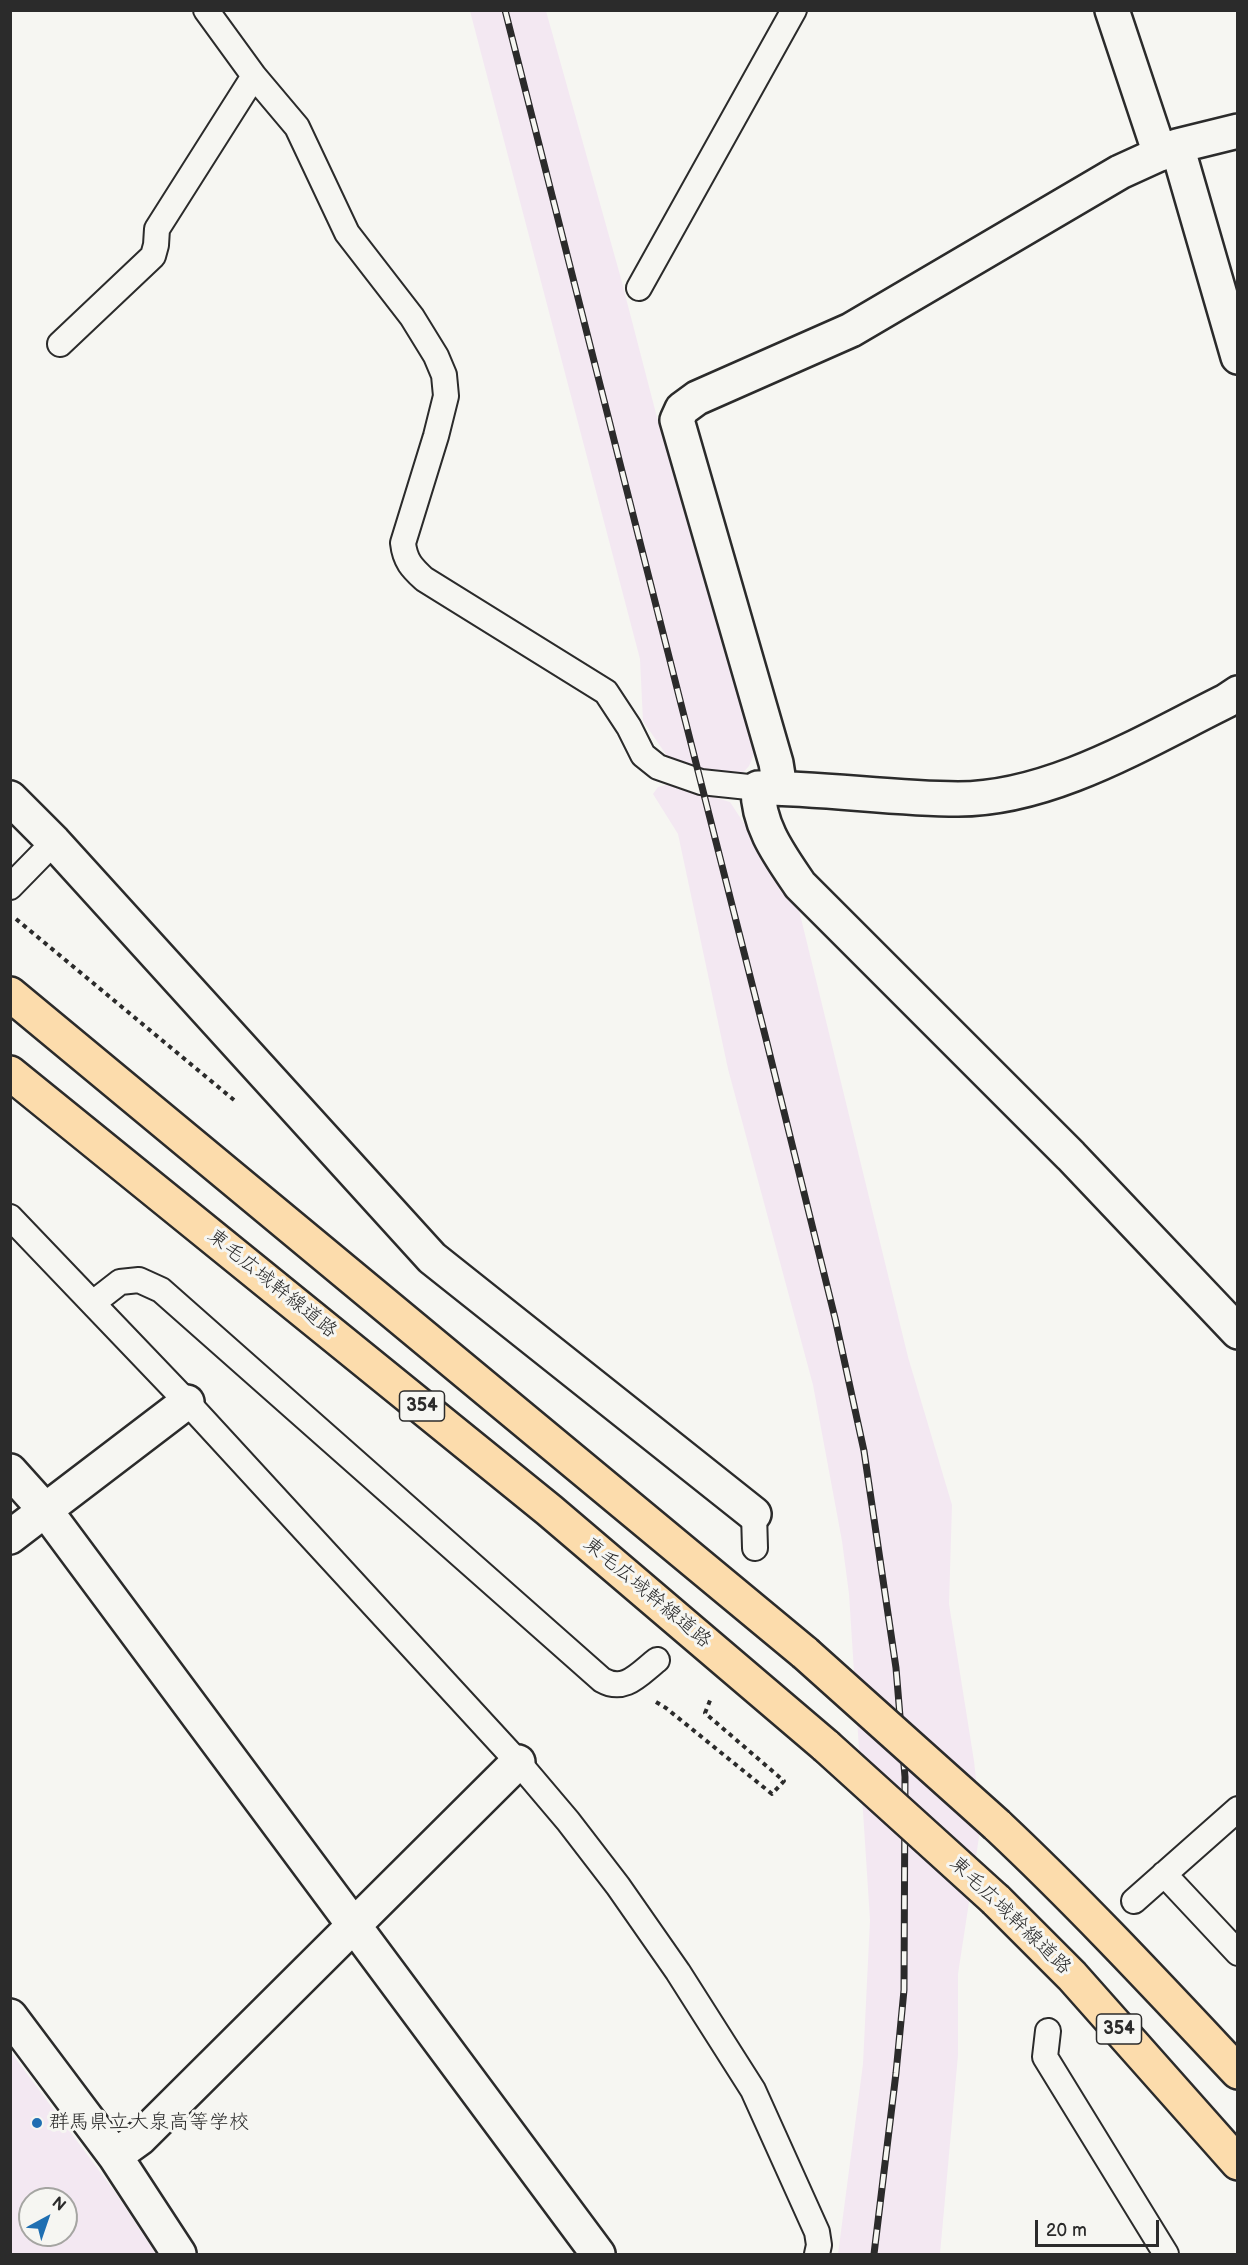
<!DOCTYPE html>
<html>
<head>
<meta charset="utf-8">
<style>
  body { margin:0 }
  #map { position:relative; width:1248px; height:2265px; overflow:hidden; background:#f6f6f2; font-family:"Balsamiq Sans",sans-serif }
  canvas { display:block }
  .frame { position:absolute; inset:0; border:12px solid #2b2b2b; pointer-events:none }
  .north { position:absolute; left:18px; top:2187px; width:60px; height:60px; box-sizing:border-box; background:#f6f6f2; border:2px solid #a5a5a2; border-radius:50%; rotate:40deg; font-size:16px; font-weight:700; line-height:24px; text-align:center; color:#2b2b2b }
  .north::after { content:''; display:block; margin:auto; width:21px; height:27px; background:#1f6fb2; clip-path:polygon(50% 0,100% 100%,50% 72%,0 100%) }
  .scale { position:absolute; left:1035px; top:2220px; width:124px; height:27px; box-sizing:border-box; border:3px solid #2b2b2b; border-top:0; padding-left:8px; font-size:18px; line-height:21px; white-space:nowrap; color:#2b2b2b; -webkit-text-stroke:4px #f6f6f2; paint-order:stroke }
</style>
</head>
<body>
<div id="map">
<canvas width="1248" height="2265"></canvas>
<div class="frame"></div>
<div class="north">N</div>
<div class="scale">20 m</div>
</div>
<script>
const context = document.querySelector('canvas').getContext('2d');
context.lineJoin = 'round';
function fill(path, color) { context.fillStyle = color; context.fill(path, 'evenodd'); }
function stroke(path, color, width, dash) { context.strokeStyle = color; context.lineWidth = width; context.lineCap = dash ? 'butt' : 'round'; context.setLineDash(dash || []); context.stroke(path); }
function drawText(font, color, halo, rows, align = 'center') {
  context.font = font + ' "Balsamiq Sans","Klee One",sans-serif'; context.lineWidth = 6; context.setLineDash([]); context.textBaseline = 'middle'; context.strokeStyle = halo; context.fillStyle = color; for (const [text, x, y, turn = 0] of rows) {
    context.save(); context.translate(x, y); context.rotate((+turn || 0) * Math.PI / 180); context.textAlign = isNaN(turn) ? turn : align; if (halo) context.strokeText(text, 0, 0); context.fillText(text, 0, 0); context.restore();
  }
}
fill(new Path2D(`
  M470,11H546L620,275L660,429L754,754L749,766L741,775L717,773L684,766L667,756L643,721L640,659Z
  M670,784L730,802L798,906L908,1357L952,1505L949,1604L974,1761L981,1824L958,1974V2055L940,2254H838L863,2064L870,1920L849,1594L842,1541L813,1385L728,1069L678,834L653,794L658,787Z
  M10,2051L115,2192L156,2254H11ZM30,2199H66V2235H30Z`), '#f3e8f2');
const service = new Path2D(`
  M206,10L254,76L297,127L347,233L412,317L436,356L444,375L446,396L436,436L403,543C405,561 412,568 424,579L606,692L629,727L643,755L658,767L701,782L758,788
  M639,288L794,10
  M60,344L153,256L156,245L157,229L254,76
  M10,887L54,842
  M10,1217L187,1402L518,1762L568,1821L618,1886L678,1972L753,2090L817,2232L819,2245L817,2254
  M93,1303L120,1282L139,1280L161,1290L602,1680C625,1693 639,1674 657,1660
  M754,1514L755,1548
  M1164,1874L1238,1953
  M1134,1901L1238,1809
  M1048,2031L1045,2057L1166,2254`);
const minor = new Path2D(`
  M1112,10L1160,154
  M1177,146L1238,357
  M1238,693L1226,701C1145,741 1051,799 958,799C892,799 825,788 758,788C758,826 779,854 800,885L1071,1156L1238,1332
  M780,788L776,763L677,420L682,409L697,398L851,330L1120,172L1177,146L1238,131
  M10,798L54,842L432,1258L754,1514
  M10,1471L46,1511L598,2254
  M10,1537L187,1402
  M10,2016L115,2156L179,2254
  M115,2156L140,2138L518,1762`);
const trunk = new Path2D(`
  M10,994L805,1653
  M10,1073L549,1510L826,1746
  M997,1825C1081,1904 1159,1988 1238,2072
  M996,1900L1072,1976L1238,2163`);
stroke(service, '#2b2b2b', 28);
stroke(minor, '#2b2b2b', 38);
stroke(trunk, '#2b2b2b', 38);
stroke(new Path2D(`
  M16,919L234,1100
  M656,1702L666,1708L772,1794L784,1781L705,1713L711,1698`), '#2b2b2b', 4, [4.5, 4.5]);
stroke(service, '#f6f6f2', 24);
stroke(minor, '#f6f6f2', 33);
stroke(trunk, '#fcdcac', 33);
const rail = new Path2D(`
  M505,10L766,1039L835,1318L864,1451L896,1668L905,1777L904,1990L896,2073L874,2254`);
stroke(rail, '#2b2b2b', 7);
stroke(rail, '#f6f6f2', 4.5, [14]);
const trunkBridge = new Path2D(`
  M805,1653L997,1825
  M826,1746L996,1900`);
stroke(trunkBridge, '#2b2b2b', 38, []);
stroke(trunkBridge, '#fcdcac', 33);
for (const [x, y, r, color] of [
  [37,2123,6,"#1f6fb2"]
]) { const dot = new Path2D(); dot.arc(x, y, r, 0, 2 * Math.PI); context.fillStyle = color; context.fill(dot); stroke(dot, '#f6f6f2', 2); }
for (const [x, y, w] of [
  [422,1406,45],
  [1119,2029,45]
]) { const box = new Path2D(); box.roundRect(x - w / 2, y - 15, w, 30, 4.5); context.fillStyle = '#f6f6f2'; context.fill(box); stroke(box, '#2b2b2b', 1.5); }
drawText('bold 18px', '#2b2b2b', null, [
  ["354",422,1406],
  ["354",1119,2029]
]);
drawText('20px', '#2b2b2b', '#f6f6f2', [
  ["東毛広域幹線道路",272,1284,39],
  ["東毛広域幹線道路",647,1593,40],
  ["東毛広域幹線道路",1010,1916,44]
]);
drawText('20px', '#2b2b2b', '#f6f6f2', [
  ["群馬県立大泉高等学校",49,2123]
], 'left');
</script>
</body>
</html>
